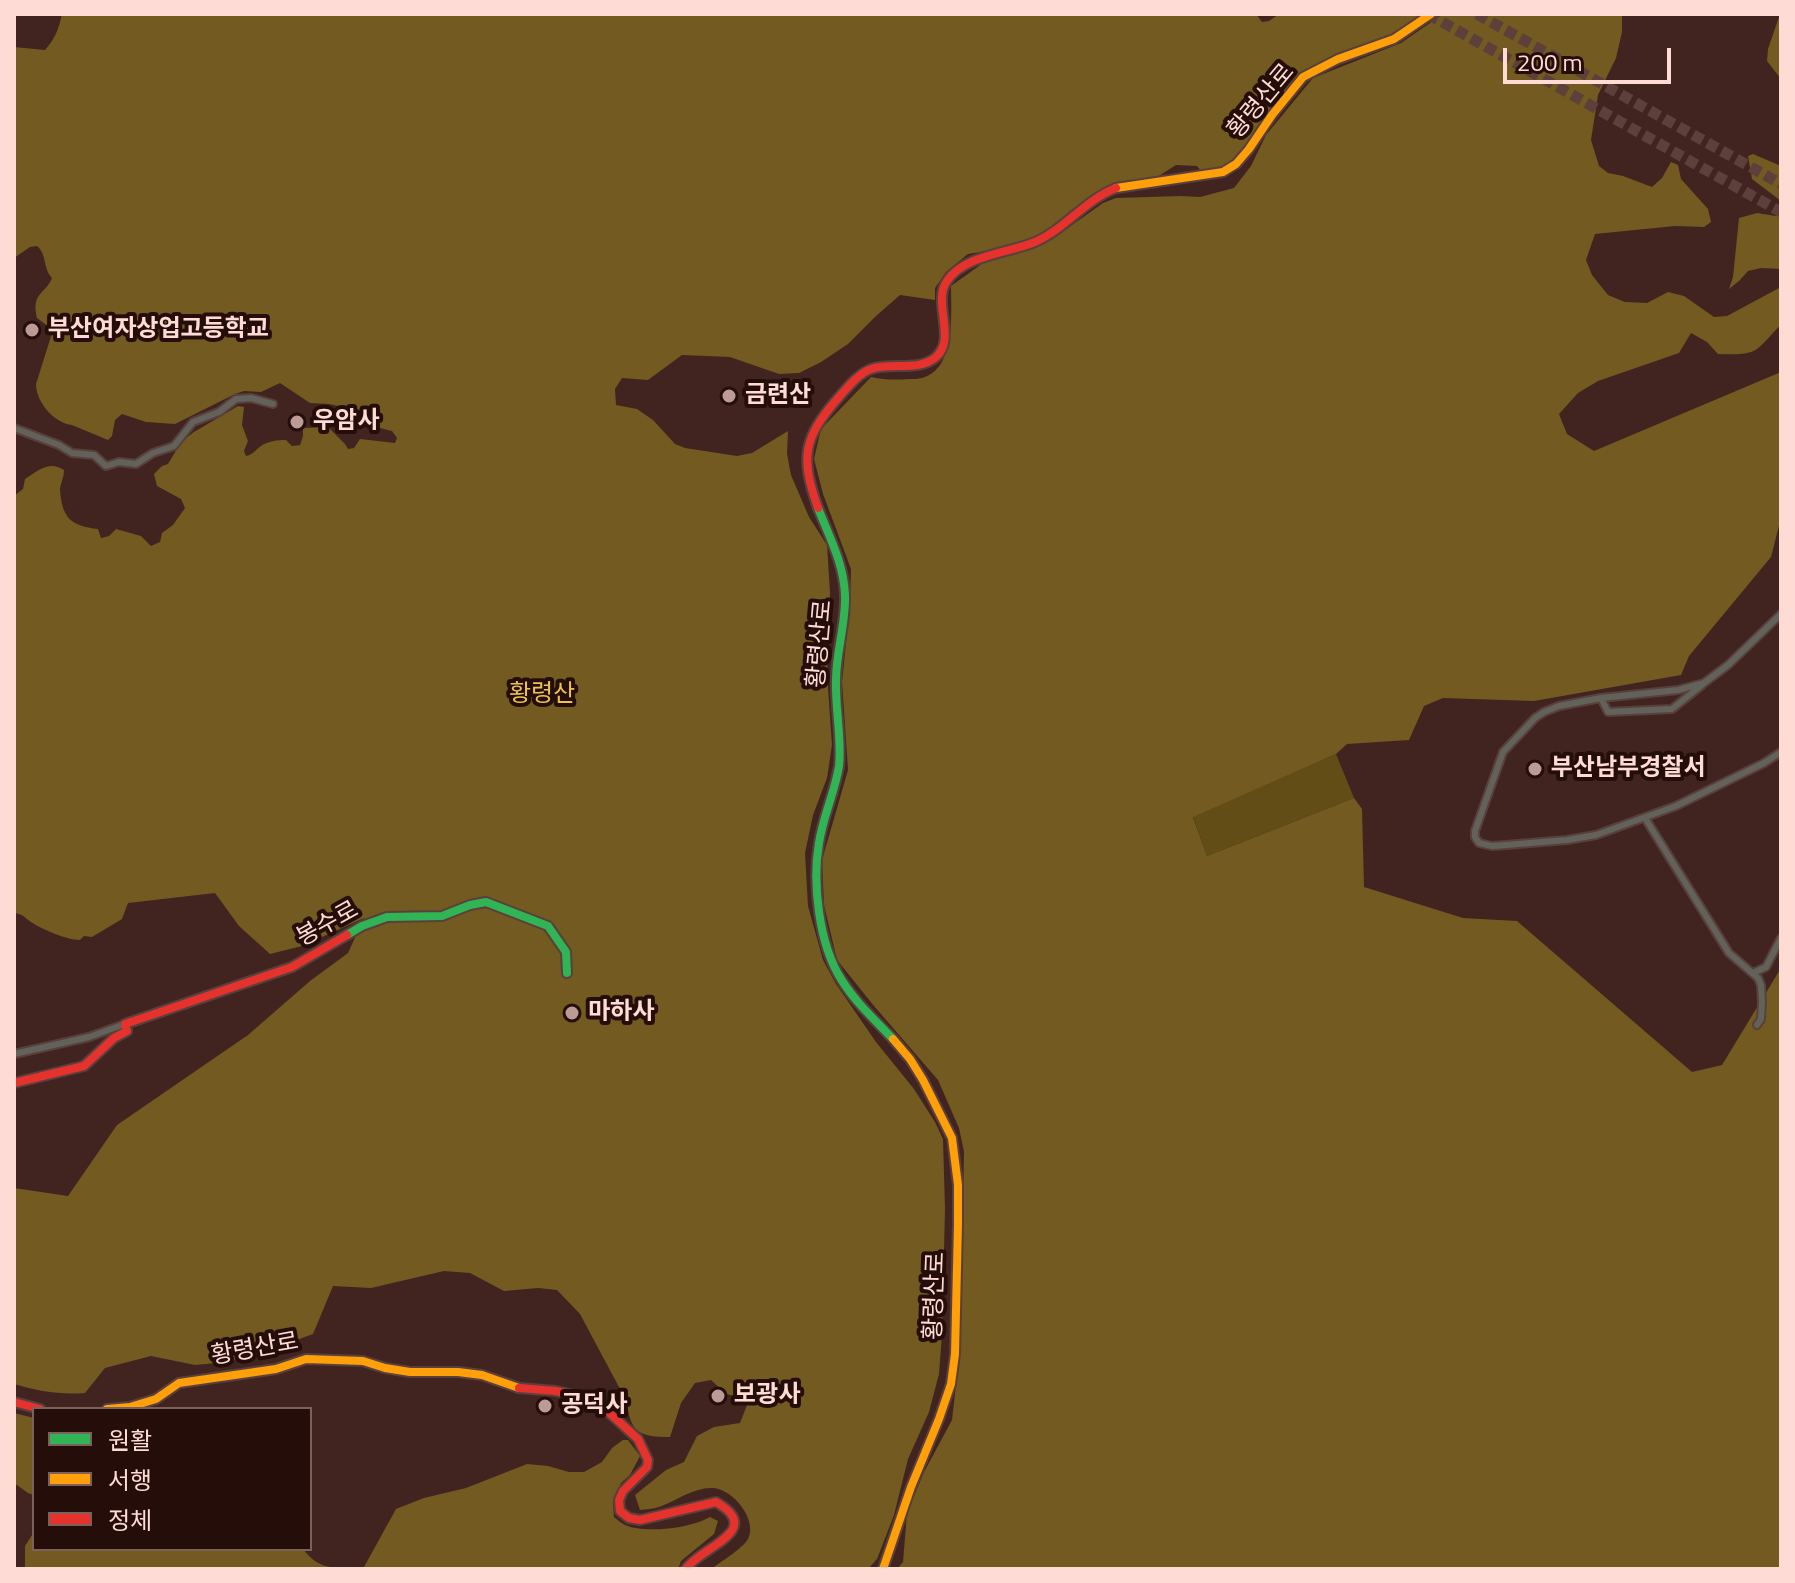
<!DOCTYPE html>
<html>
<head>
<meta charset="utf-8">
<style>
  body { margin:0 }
  #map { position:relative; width:1795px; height:1583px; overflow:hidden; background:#412420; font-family:"Titillium Web","Noto Sans KR",sans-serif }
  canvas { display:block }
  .frame { position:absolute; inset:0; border:16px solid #fedbd5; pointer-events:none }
  .legend { position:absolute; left:32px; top:1407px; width:280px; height:144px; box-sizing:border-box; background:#250e0a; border:2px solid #7c605b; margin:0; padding:10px 14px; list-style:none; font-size:24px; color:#fedbd5 }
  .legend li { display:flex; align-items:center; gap:16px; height:40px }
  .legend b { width:40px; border:2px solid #7c605b }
  .scale { position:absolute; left:1503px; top:48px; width:168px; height:36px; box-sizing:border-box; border:4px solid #fedbd5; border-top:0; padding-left:10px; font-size:24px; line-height:28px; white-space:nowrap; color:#fedbd5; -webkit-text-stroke:6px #250e0a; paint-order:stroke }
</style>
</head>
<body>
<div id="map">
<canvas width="1795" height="1583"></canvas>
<div class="frame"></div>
<ul class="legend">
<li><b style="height:10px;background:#30b455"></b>원활</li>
<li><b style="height:10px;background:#ff9f0a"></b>서행</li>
<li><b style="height:10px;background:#e5322d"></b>정체</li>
</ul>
<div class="scale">200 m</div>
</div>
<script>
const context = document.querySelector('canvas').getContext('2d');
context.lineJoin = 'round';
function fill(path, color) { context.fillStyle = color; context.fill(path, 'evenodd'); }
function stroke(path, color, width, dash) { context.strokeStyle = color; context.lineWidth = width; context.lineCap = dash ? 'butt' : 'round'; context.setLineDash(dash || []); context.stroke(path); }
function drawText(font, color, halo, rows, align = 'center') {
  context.font = font + ' "Titillium Web","Noto Sans KR",sans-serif'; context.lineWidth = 8; context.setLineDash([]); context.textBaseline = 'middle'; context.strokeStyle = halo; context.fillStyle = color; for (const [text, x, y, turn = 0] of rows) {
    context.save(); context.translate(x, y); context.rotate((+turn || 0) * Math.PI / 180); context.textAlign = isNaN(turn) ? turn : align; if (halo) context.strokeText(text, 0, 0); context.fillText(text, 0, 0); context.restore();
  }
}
fill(new Path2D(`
  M1336,754L1354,798L1207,856L1193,816Z`), '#624d16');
fill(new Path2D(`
  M62,14H1256L1262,22L1269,21L1279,14H1427L1396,33L1312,69L1235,160L1218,170L1201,171L1197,166L1176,165L1154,179L1107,188L1096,193L1051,229L1036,237L987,251L968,254L946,272L935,288V300L900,295L876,316L848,344L821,362L799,373L779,374L730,357L682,355L648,380L622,378L615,389L616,405L637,409L653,420L675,444L685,448L737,456L752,453L788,431L787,454L791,475L809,517L827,545L830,593L827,674L832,745L827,778L813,815L805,853L808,906L823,960L836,984L876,1042L914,1089L935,1122L943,1139L945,1209L942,1334L939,1374L929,1412L908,1459L894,1515L877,1559L868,1569H714V1567C722,1561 743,1548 748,1539C758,1520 733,1489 713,1488C694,1487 676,1501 659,1507C653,1509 646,1509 640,1510L635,1495L666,1470L684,1462L697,1436L714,1427L740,1423L747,1405L740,1397L726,1394L711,1380L695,1383L681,1403L670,1437C641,1437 630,1434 627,1402L580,1314L557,1290L538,1288L504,1291L470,1273L444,1271L371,1288L333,1286L313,1334L261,1353L228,1362L195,1365L151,1356L105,1368L85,1393C59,1395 38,1391 14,1384V1188L68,1196L117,1125L248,1035L310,981L348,953L364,918L302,946L270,954L239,926L215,893L128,903L122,919L92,937L84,936L80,940C67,940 41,929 31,922C24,917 23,914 14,913V496L23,489L25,479C38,471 49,460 64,470C64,478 60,484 60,490C62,518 71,526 98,529L101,538L109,536L116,529L141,536L151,546L160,542L162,533L173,525L185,508L181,499L157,486L154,474L162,466L168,464L181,442L194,432L238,406L244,407L242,425L248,441L244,451L246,456C254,454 255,450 261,446C268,441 277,440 286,440L292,446L300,445L303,436V428L328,427L345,444L348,449L354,448L360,439L395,443L397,438L392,431L368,425L348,408L329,404L310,403L280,383L261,392L244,391L235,394L175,424L146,422L122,414L115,420L112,436L108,440L72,425C54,423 36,402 36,384L53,330L37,318C31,292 45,295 52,278C43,269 47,254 37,246L30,247L14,258V47L45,50C55,39 59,28 62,14Z
  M1443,14H1622V32L1616,58L1598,95L1591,140L1599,166L1608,173L1623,176L1652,187L1662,178L1671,162L1678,165L1681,179L1708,209L1711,222L1704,227L1675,226L1595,234L1586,260L1592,275L1608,295L1625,302L1647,303L1668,292L1684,296L1714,317L1727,316L1781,287V325C1773,332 1765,343 1757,349C1747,356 1731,354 1718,354L1707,342L1691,333L1679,353L1598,381L1578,393L1559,414L1567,434L1594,451L1781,372V518L1771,557L1689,656L1681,675L1534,701L1443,698L1424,706L1409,740L1347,744L1336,754L1193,817L1207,856L1354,798L1362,809L1364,887L1463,918L1517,921L1692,1072L1722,1065L1781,968V1569H897L903,1562L907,1513L924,1472L952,1420L960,1349L964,1152L959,1128L938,1080L874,1006L837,960L824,905L822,860L848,770L842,682L850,604L851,569L823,494L814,459L821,429L871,377C884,380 896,380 909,379C914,379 918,379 922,378C956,369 951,313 951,286L983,263L1051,240L1103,203L1116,198L1180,196L1200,197L1234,188L1251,166L1266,135L1313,78L1401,43Z
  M1780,14H1781V79L1767,61L1768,49Z
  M1753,154L1781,166V201L1752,179L1748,156Z
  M1781,209V269L1761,268L1748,271L1739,281L1729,289L1733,277L1739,218L1757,213L1776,216Z
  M14,1413L34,1418V1495L28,1493L14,1483Z
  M623,1440H628L640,1456L630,1475L621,1483L613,1502L614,1517C618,1520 621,1523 625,1525C645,1534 692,1528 710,1517L718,1521L714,1534L681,1561L678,1569H25V1546L34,1532V1549H303C319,1571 338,1569 364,1567L396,1509L424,1498L466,1488L527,1464L548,1466L569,1472H584L602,1462L612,1448Z`), '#725a20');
stroke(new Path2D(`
  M1428,14L1781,212
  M1477,14L1781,184`), '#5d3f3b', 11, [11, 5.5]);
const street = new Path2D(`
  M14,428L59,445L72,453L94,455L106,466L119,462L136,464L153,453L174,446L193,422L219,412L236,399L251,398L273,404
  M1781,614L1728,665L1704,683L1678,690L1601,698L1559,706L1544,712L1535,718L1503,752L1475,831V837L1479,843L1492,846L1506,845L1567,840L1596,835L1676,806L1764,763L1781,752
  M1601,698L1608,712L1672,709L1702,685
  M1645,818L1729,953L1758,978L1761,985L1762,1002L1761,1019L1757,1025
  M1753,973L1766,967L1781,938
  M14,1054L89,1037L125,1024`);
const fast = new Path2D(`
  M818,508C829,536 844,564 845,595C846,624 836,652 836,680C835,707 842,740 839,766C835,792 823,816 819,843C812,883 819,944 841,979C855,1002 875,1020 893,1039
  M347,935L362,926L387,917L442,916L470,905L486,902L548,926L566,952L567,973`);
const slow = new Path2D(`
  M1116,188L1223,172L1236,164L1249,149L1272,115L1303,77L1338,59L1394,39L1431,14
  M107,1409L130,1407L156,1399L179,1383L276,1369L306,1359L363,1361L385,1368L410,1372H458L482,1375L519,1388
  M883,1569L911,1487L939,1419L951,1384L955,1354L958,1224V1185L952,1138L923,1080L910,1059L893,1039`);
const jam = new Path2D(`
  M818,508C800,457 803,438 839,397C848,387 858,374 871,369C891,362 919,372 936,357C957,339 932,302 947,281C964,255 1009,253 1035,242C1065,229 1085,200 1116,188
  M14,1083L84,1066L114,1038L127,1031L125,1024L292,967L347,935
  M519,1388L556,1391L582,1397L604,1408L638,1439L648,1460L647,1467L623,1491L619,1500L620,1511L629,1518L640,1520L716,1502C766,1531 700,1547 686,1569
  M14,1402L40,1409`);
stroke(street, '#59403c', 10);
stroke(fast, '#59403c', 12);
stroke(slow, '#59403c', 12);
stroke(jam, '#59403c', 12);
stroke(street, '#62625b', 6);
stroke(fast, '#30b455', 8);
stroke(slow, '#ff9f0a', 8);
stroke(jam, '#e5322d', 8);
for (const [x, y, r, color] of [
  [32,330,8,"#bc9b96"],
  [729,396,8,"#bc9b96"],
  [297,422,8,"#bc9b96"],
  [1535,769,8,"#bc9b96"],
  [572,1013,8,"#bc9b96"],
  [718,1396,8,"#bc9b96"],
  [545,1406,8,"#bc9b96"]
]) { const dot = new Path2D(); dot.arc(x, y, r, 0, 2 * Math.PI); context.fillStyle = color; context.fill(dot); stroke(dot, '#250e0a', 3); }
drawText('24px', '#fedbd5', '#250e0a', [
  ["황령산로",1262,102,-50],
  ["황령산로",821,644,-85],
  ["봉수로",328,925,-29],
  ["황령산로",936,1296,-88],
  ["황령산로",255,1350,-10]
]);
drawText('bold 24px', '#fedbd5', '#250e0a', [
  ["부산여자상업고등학교",48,330],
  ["금련산",745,396],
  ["우암사",313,422],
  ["부산남부경찰서",1551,769],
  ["마하사",588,1013],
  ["보광사",734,1396],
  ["공덕사",561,1406]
], 'left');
drawText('24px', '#ecc44d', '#250e0a', [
  ["황령산",542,695]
]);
</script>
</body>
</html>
